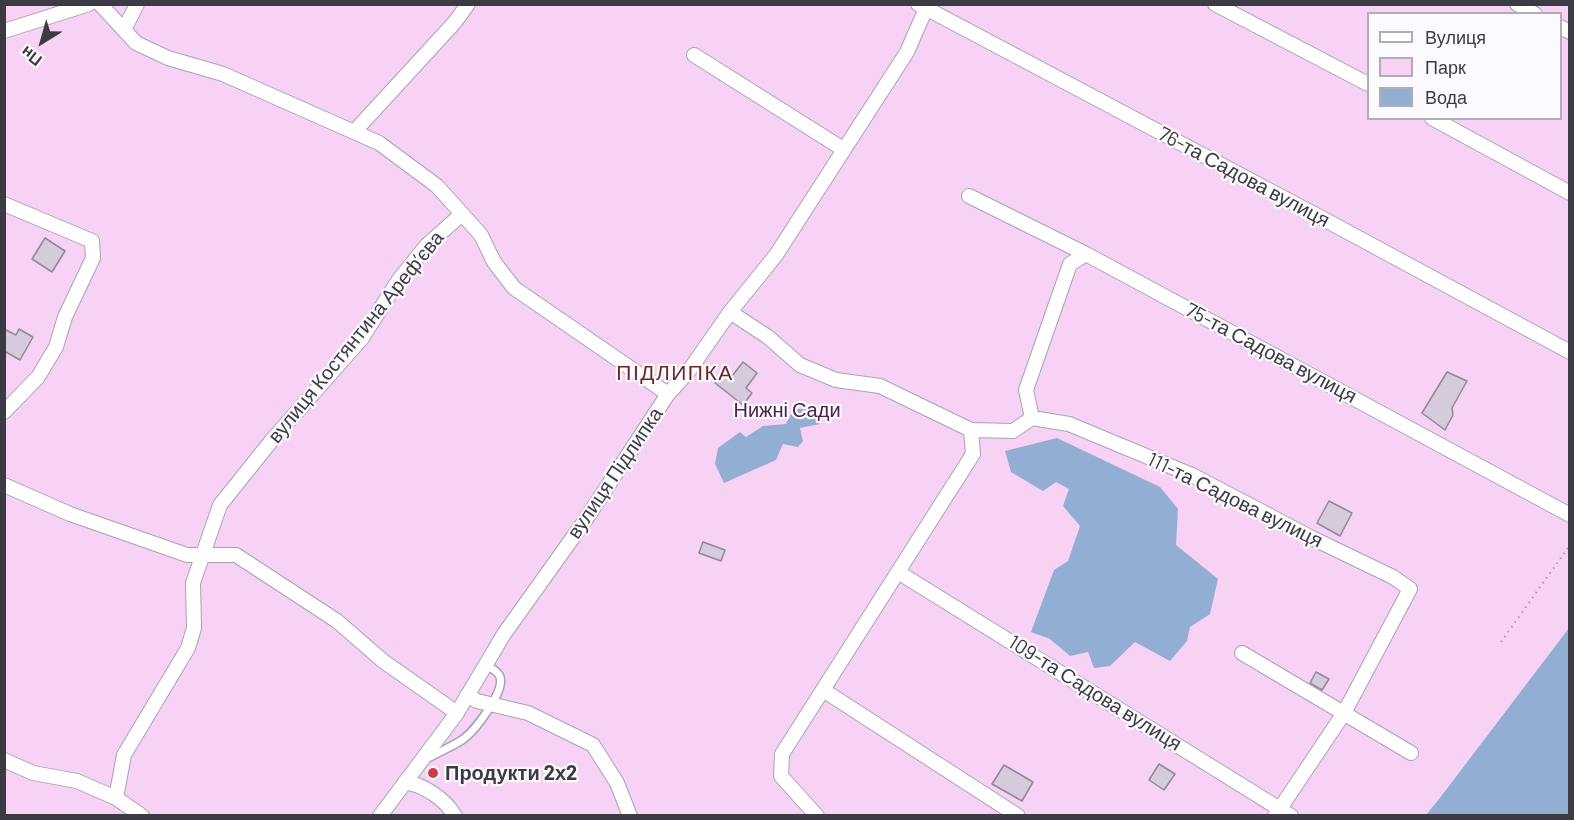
<!DOCTYPE html>
<html>
<head>
<meta charset="utf-8">
<style>
  body { margin:0 }
  #map { position:relative; width:1574px; height:820px; overflow:hidden; background:#eeecff; font-family:Barlow,sans-serif }
  canvas { display:block }
  .frame { position:absolute; inset:0; border:6px solid #3c3b43; pointer-events:none }
  .legend { position:absolute; left:1367px; top:12px; width:195px; height:108px; box-sizing:border-box; background:#fbfbff; border:2px solid #afaeb4; margin:0; padding:8px 10px; list-style:none; font-size:18px; color:#3c3b43 }
  .legend li { display:flex; align-items:center; gap:12px; height:30px }
  .legend b { width:30px; border:2px solid #afaeb4 }
  .north { position:absolute; left:12px; top:12px; width:60px; height:60px; -webkit-text-stroke:4px #fbfbff; paint-order:stroke; rotate:217deg; font-size:16px; font-weight:700; line-height:24px; text-align:center; color:#3c3b43 }
  .north::after { content:''; display:block; margin:auto; width:21px; height:27px; background:#3c3b43; clip-path:polygon(50% 0,100% 100%,50% 72%,0 100%) }
</style>
</head>
<body>
<div id="map">
<canvas width="1574" height="820"></canvas>
<div class="frame"></div>
<ul class="legend">
<li><b style="height:8px;background:#fff"></b>Вулиця</li>
<li><b style="height:16px;background:#f7d2f4"></b>Парк</li>
<li><b style="height:16px;background:#93aed3"></b>Вода</li>
</ul>
<div class="north">Пн</div>
</div>
<script>
const context = document.querySelector('canvas').getContext('2d');
context.lineJoin = 'round';
function fill(path, color) { context.fillStyle = color; context.fill(path, 'evenodd'); }
function stroke(path, color, width, dash) { context.strokeStyle = color; context.lineWidth = width; context.lineCap = dash ? 'butt' : 'round'; context.setLineDash(dash || []); context.stroke(path); }
function drawText(font, color, halo, rows, align = 'center') {
  context.font = font + ' Barlow,sans-serif'; context.lineWidth = 4.5; context.setLineDash([]); context.textBaseline = 'middle'; context.strokeStyle = halo; context.fillStyle = color; for (const [text, x, y, turn = 0] of rows) {
    context.save(); context.translate(x, y); context.rotate((+turn || 0) * Math.PI / 180); context.textAlign = isNaN(turn) ? turn : align; if (halo) context.strokeText(text, 0, 0); context.fillText(text, 0, 0); context.restore();
  }
}
fill(new Path2D(`
  M5,5H1569V628L1426,815L5,816ZM1368,14H1560V118H1368Z`), '#f7d2f4');
fill(new Path2D(`
  M794,409H816L820,424L800,428L803,441L798,447L783,444L776,460L724,483L715,464L718,448L740,432L746,437L763,426L786,424Z
  M1057,438L1160,487L1178,509L1176,545L1218,579L1210,614L1190,627L1187,641L1170,661L1135,642L1110,666L1094,668L1088,652L1070,656L1050,639L1031,632L1054,570L1068,561L1080,526L1063,506L1069,489L1056,482L1043,491L1011,472L1005,451Z
  M1569,628V815H1426L1442,795Z`), '#93aed3');
const building = new Path2D(`
  M45,238L65,251L52,272L32,259Z
  M4,329L16,335L19,329L33,337L20,360L4,351Z
  M743,362L757,373L746,388L752,393L743,405L715,383L725,371L732,376Z
  M1447,372L1467,381L1452,408L1453,415L1445,430L1422,413Z
  M1329,501L1352,513L1340,536L1317,523Z
  M703,542L725,550L721,561L699,553Z
  M1316,672L1329,679L1322,690L1310,683Z
  M1159,764L1175,774L1164,790L1149,780Z
  M1004,765L1033,782L1022,801L992,784Z`);
fill(building, '#d5cbdc');
stroke(building, '#908797', 1.5);
const lane = new Path2D(`
  M428,758C439,752 451,747 462,740C474,732 505,692 500,677C498,671 491,668 486,665`);
const street = new Path2D(`
  M100,4L136,43L168,58L223,74L379,143L437,186L481,235L494,262L514,288L668,394
  M918,4L1331,223L1570,352
  M1215,4L1368,84
  M1517,4L1535,14
  M1560,27L1570,32
  M124,30L137,4
  M4,31L89,4
  M694,55L843,149
  M1432,118L1570,193
  M354,132L455,22L468,4
  M969,196L1086,254L1570,515
  M4,204L92,241L93,258L65,317L56,347L38,377L4,412
  M730,312L768,337L800,365L836,380L880,386L971,430L1013,431L1032,418L1069,424L1194,476L1312,538L1393,577L1410,589L1344,713L1275,816
  M1032,418L1026,390L1070,264L1086,254
  M4,485L70,514L187,555H236L337,621L383,661L457,713
  M898,572L1291,816
  M1242,653L1411,753
  M823,690L1018,816
  M467,695L477,701L528,713L593,745L617,783L630,816
  M4,760L33,773L77,781L116,798L142,816
  M405,782C424,785 445,799 455,816
  M116,798L124,755L188,648L194,628L193,583L220,505L272,440L362,338L398,281L427,245L462,214
  M380,816L457,713L504,634L584,522L668,394L688,372L730,312L776,255L907,52L928,4
  M817,816L781,776L782,754L973,454L971,430`);
stroke(lane, '#a6a3b5', 10);
stroke(street, '#a6a3b5', 16);
stroke(new Path2D(`
  M1501,642L1570,545`), '#a3a1af', 2, [1.5, 4.5]);
stroke(lane, '#fff', 7);
stroke(street, '#fff', 14);
for (const [x, y, r, color] of [
  [433,773,6,"#cc3d40"]
]) { const dot = new Path2D(); dot.arc(x, y, r, 0, 2 * Math.PI); context.fillStyle = color; context.fill(dot); stroke(dot, '#fbfbff', 2); }
drawText('20px', '#3c3b43', '#fbfbff', [
  ["76-та Садова вулиця",1244,177,28],
  ["вулиця Костянтина Арефʼєва",356,337,-51],
  ["75-та Садова вулиця",1271,353,28],
  ["вулиця Підлипка",615,473,-56],
  ["111-та Садова вулиця",1235,500,26],
  ["109-та Садова вулиця",1095,693,32]
]);
drawText('20px', '#4d214c', '#fbfbff', [
  ["Нижні Сади",787,410]
]);
drawText('bold 20px', '#3c3b43', '#fbfbff', [
  ["Продукти 2х2",445,773]
], 'left');
context.letterSpacing = '1.5px';
drawText('21px', '#6c2626', '#fbfbff', [
  ["ПІДЛИПКА",675,373]
]);
context.letterSpacing = '0px';
</script>
</body>
</html>
